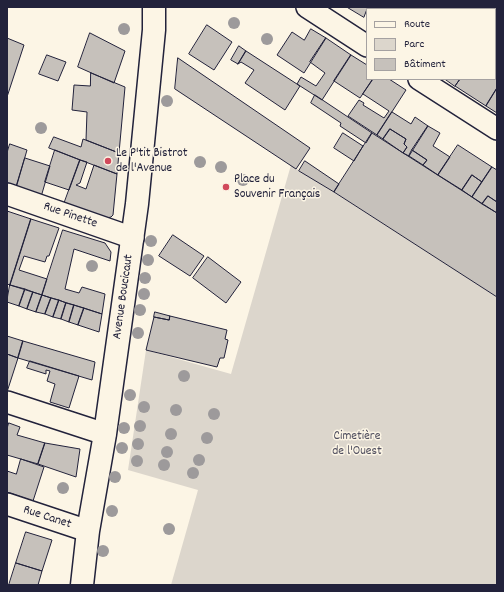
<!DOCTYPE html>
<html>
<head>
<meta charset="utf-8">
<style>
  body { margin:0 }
  #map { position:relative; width:504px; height:592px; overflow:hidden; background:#fcf5e5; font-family:Dekko,sans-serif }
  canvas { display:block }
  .frame { position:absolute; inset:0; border:8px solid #22223b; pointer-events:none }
  .legend { position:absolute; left:366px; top:8px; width:130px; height:72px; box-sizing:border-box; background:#fcf5e5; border:1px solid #a5a1a1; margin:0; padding:5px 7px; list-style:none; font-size:12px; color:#22223b }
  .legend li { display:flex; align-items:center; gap:8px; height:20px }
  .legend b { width:20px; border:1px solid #a5a1a1 }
</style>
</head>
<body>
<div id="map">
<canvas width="504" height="592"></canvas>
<div class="frame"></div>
<ul class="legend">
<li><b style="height:5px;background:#fcf5e5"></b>Route</li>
<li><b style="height:11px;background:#dcd6cc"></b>Parc</li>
<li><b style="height:11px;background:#c6c1bb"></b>Bâtiment</li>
</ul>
</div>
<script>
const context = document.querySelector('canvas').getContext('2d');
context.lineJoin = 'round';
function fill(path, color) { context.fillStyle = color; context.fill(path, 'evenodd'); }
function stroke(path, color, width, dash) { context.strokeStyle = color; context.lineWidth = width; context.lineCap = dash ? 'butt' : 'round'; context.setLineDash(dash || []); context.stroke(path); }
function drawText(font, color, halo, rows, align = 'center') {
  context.font = font + ' Dekko,sans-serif'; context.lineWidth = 3; context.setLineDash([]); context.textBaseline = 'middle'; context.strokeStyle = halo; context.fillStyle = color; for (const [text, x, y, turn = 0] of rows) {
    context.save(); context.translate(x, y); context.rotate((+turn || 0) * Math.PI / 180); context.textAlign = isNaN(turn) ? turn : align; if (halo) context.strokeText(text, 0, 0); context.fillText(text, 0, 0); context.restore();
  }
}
fill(new Path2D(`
  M291,165L497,297V585H171L198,490L128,470L146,350L231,374Z`), '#dcd6cc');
const building = new Path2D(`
  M347,7H371L367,9L364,17Z
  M395,7H407L410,9H393Z
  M435,7H455V8L454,9H433Z
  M475,7H497V24L495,27V9H478Z
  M207,25L232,42L214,70L189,54Z
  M311,29L326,38L304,73L277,55L292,32L304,40Z
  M90,33L125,51L114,83L78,67Z
  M495,33L497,34V88L486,106L455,86L460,79H495Z
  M7,38L24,45L7,97Z
  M326,38L351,55L322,100L297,84L301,77L316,86L325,73L310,62Z
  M239,46L246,51L238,64L231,60Z
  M246,51L300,86L285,110L245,83L254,70L241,62L238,64Z
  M47,55L66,62L58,81L39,74Z
  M351,55L367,65V79H373L360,98L334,81Z
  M178,58L310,148L296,169L175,89Z
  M91,73L125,87L119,153L86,140L87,112L72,110L74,85L90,86Z
  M373,79H389L406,90L377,135L348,116L359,100L364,103L363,105L384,118L389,111L363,94Z
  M445,79H460L455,86Z
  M497,88V113L486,106Z
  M315,95L372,133L366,143L340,126L341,123L311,103Z
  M392,112L411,124L415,117L428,126L409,156L403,153L407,147L404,144L406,139L390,129L383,139L377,135Z
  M428,126L440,133L433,146L450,157L438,175L423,165L427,160L412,150Z
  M390,129L406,139L404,144L407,147L403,153L383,139Z
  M343,133L363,146L354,161L334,148Z
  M372,133L497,213V297L334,192Z
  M54,137L81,147L83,139L119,153L117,174L49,148Z
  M10,144L27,150L16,188L7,185V153Z
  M458,145L492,167L482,182L472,175L462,190L438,175Z
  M55,150L80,160L69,190L45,182Z
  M412,150L427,160L423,165L409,156Z
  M25,158L50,166L41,197L16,188Z
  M80,160L87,162L80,183L76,185L86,189L94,165L117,174L113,215L111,217L107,218L64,204Z
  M305,161L339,184L334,192L299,171Z
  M492,167L497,170V202L488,196L482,204L472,197Z
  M472,175L482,182L472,197L462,190Z
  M488,196L497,202V213L482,204Z
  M7,211L31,219L10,285L7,284Z
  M31,219L59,228L49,256H47L45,262L24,256L19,270L47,279L42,295L10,285Z
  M63,230L105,243L111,252L110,261L74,249L65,289L79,293L82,287L105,294L102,314L42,295Z
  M173,235L204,256L190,276L159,256Z
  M208,257L241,282L226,303L193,278Z
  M10,285L25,289L19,306L7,302Z
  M25,289L33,292L27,309L19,306Z
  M33,292L42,295L36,312L27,309Z
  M42,295L51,298L45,314L36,312Z
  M51,298L59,300L53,317L45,314Z
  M59,300L66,303L61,319L53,317Z
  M66,303L74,305L69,322L61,319Z
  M74,305L84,308L78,325L69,322Z
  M84,308L102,314L99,332L78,325Z
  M155,312L170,316L169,320L154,317Z
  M170,316L227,330L225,339L228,340L224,358H220L217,367L146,350L154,317L169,320Z
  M7,336L23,341L18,358L7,354Z
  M23,341L95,362L92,380L18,358Z
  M7,354L18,358L7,392Z
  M30,361L79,376L69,408L50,402L55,384L47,381L50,371L46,370V374L27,368Z
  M9,423L20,427L17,435L45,443L38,464L7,455V429Z
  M45,443L80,449L76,477L38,464Z
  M21,459L44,467L33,501L7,492V471L16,474Z
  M26,532L52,540L42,571L16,563Z
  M16,563L42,571L38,585H9Z`);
fill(building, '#c6c1bb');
stroke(building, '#22223b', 1);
const street = new Path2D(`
  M307,7L367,46
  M419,79L497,129
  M7,194L133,238
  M7,402L105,434
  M7,504L88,531`);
const secondary = new Path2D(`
  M82,585L88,531L105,434L137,204L154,30V7`);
stroke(street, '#22223b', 24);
stroke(secondary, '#22223b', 25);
stroke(street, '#fcf5e5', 21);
stroke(secondary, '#fcf5e5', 22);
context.fillStyle = '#9d9a9b';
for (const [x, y] of [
  [234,23],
  [124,29],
  [267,39],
  [167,101],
  [41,128],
  [200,162],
  [221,167],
  [243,180],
  [151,241],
  [148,260],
  [92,266],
  [145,278],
  [144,294],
  [140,310],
  [138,333],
  [184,376],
  [130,395],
  [144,407],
  [176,410],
  [214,414],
  [140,426],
  [124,428],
  [171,434],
  [207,438],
  [138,444],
  [122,448],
  [167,452],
  [199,460],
  [137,461],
  [164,465],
  [193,473],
  [115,477],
  [63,488],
  [112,511],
  [169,529],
  [103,551]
]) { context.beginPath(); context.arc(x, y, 6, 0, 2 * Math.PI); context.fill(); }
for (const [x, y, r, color] of [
  [108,161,4,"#d1495b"],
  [226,187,4,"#d1495b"]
]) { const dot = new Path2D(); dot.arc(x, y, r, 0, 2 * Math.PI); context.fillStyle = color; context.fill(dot); stroke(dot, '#fcf5e5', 1.5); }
drawText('13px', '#22223b', '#fcf5e5', [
  ["Le P'tit Bistrot",116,154],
  ["de l'Avenue",116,169],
  ["Place du",234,180],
  ["Souvenir Français",234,195]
], 'left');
drawText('13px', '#22223b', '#fcf5e5', [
  ["Rue Pinette",70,216,19],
  ["Avenue Boucicaut",124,297,-82],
  ["Rue Canet",47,518,18]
]);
drawText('13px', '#504f5f', '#fcf5e5', [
  ["Cimetière",357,437],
  ["de l'Ouest",357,452]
]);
</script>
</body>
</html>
